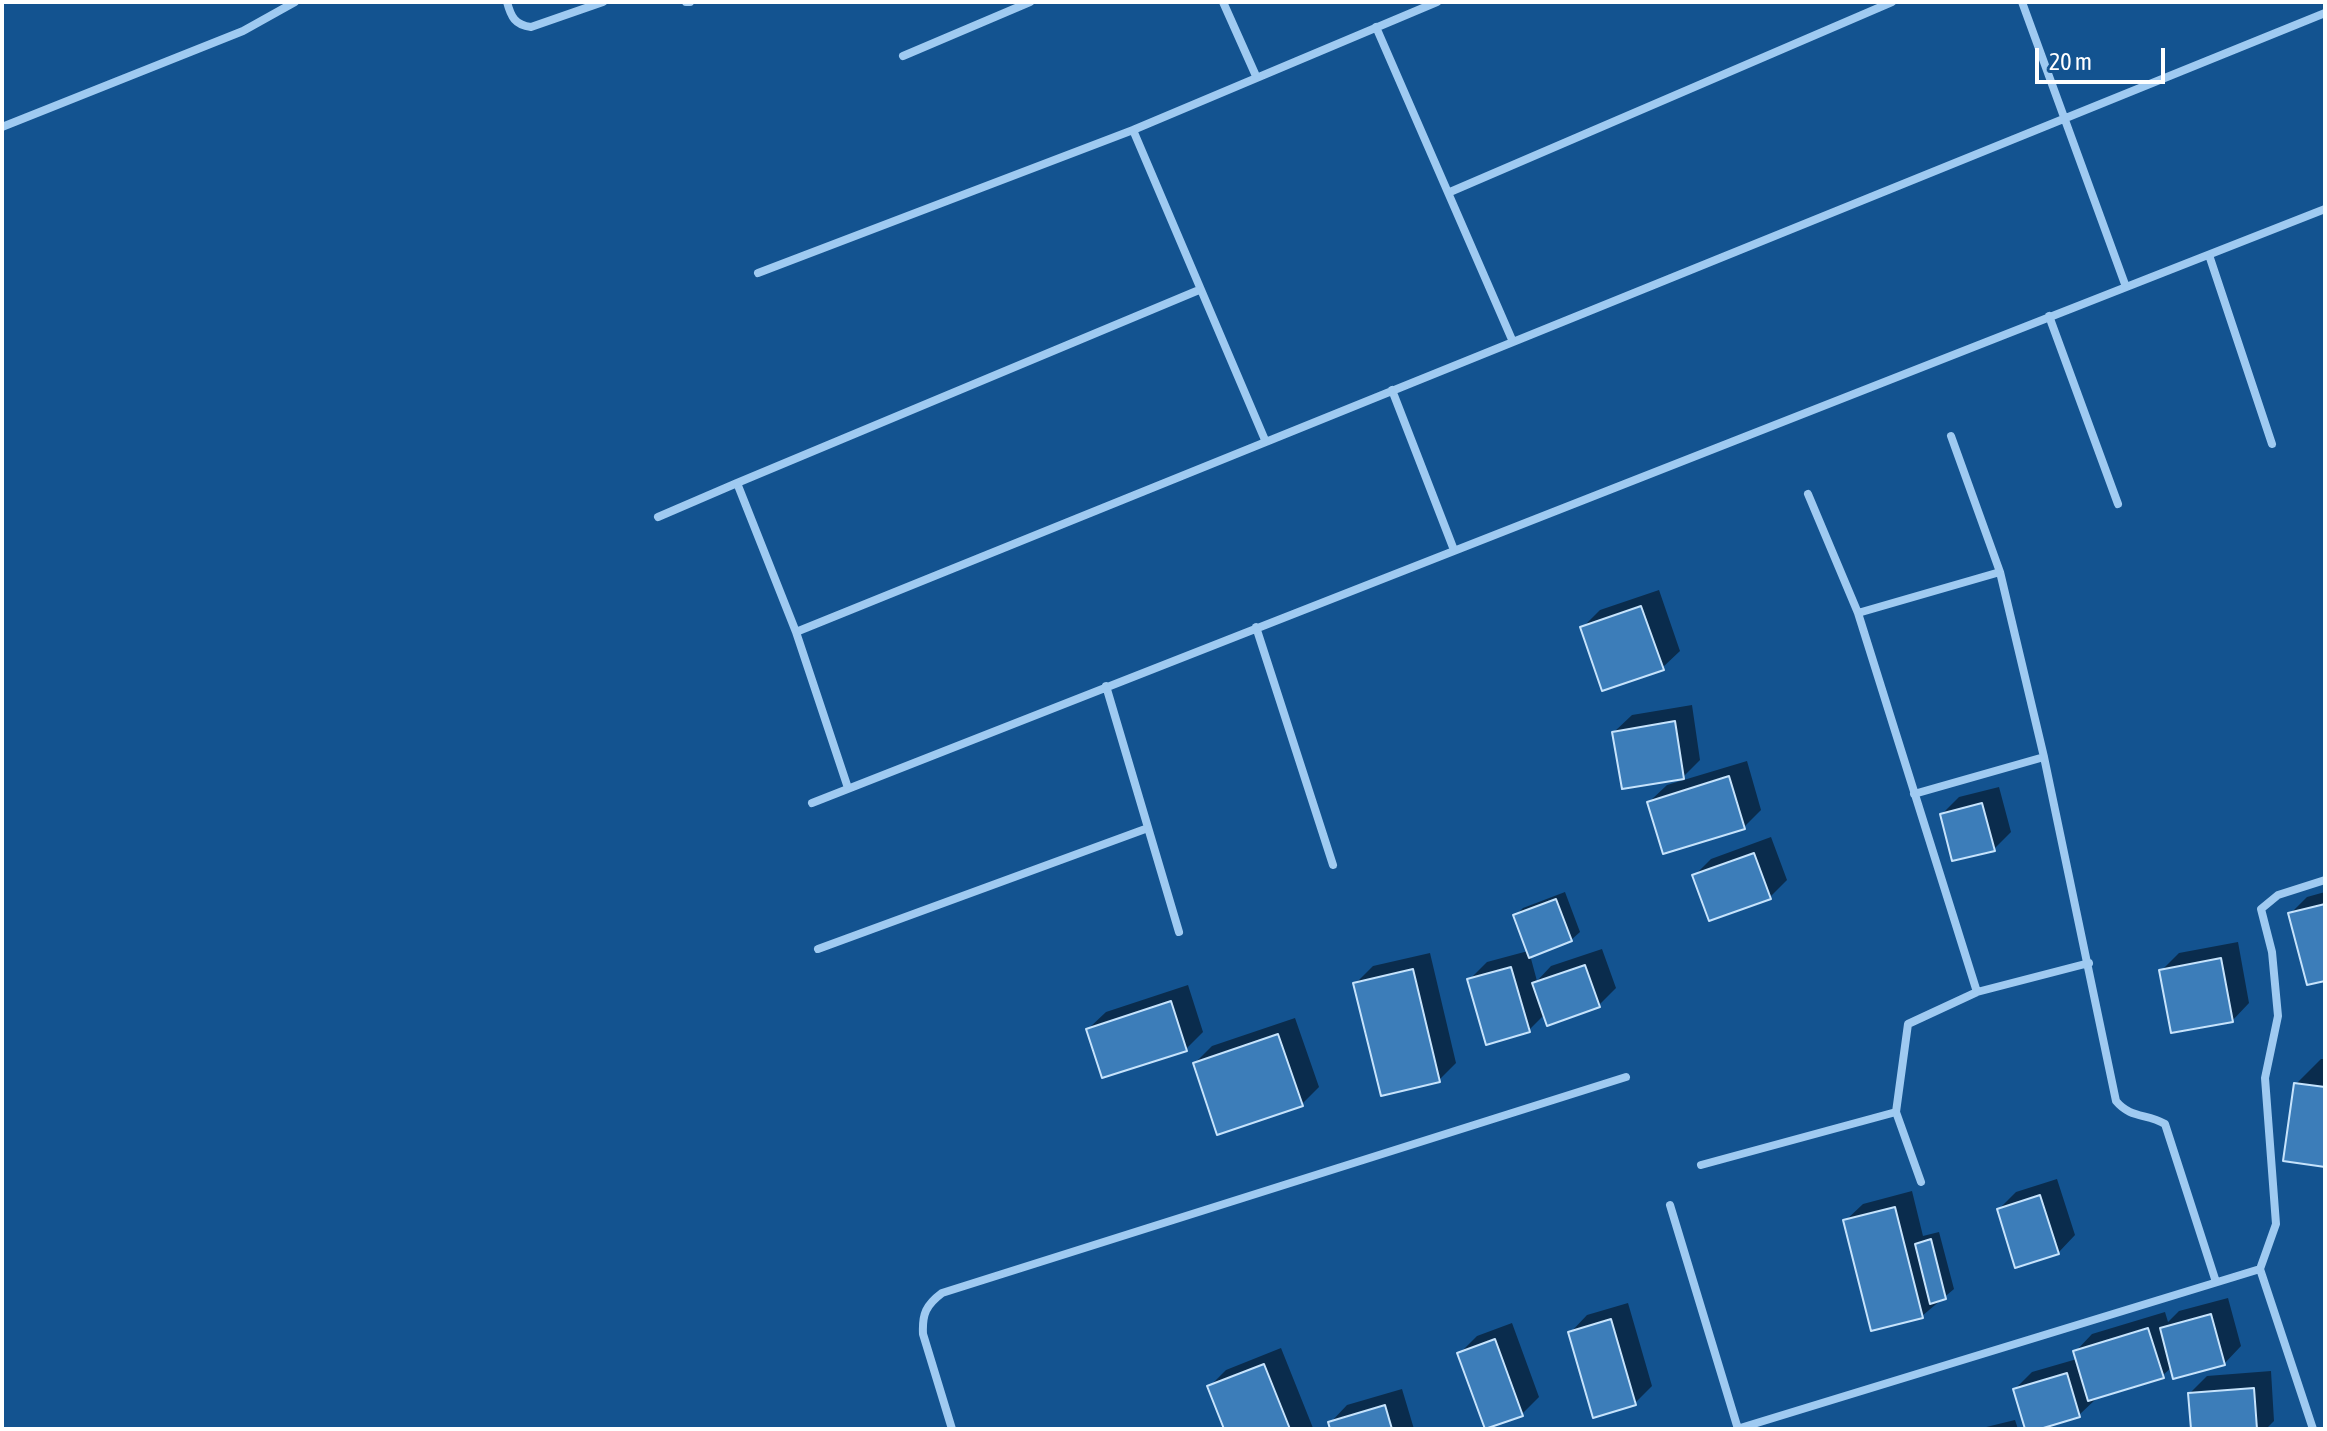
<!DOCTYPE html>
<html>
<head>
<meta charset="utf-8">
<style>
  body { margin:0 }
  #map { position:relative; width:2327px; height:1431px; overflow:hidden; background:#135390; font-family:"Asap Condensed",sans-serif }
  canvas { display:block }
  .frame { position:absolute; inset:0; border:4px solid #fff; pointer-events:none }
  .scale { position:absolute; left:2035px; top:48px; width:130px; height:36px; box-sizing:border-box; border:4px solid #fff; border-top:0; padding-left:10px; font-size:24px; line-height:28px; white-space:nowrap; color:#fff; -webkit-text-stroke:6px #135390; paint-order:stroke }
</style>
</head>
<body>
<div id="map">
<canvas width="2327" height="1431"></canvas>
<div class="frame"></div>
<div class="scale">20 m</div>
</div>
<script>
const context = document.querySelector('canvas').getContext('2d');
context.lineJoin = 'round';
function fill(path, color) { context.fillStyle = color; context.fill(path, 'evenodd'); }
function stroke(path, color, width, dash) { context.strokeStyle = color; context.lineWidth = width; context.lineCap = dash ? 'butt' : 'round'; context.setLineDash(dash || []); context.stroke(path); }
fill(new Path2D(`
  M1659,590L1680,651L1662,668L1583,627L1600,610Z
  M1692,705L1700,760L1683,777L1614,732L1632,715Z
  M1747,761L1761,810L1744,827L1649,802L1667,785Z
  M1999,787L2011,832L1994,849L1942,814L1959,797Z
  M1771,837L1787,880L1770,897L1694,876L1711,859Z
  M1565,892L1580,932L1571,940L1530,955L1537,981L1551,966L1602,949L1616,988L1599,1005L1545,1014L1529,1030L1470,979L1487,962L1528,951L1515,916L1523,908Z
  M2325,892V979L2290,914L2307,897Z
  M2238,942L2249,1003L2232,1021L2162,970L2179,953Z
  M1430,953L1456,1063L1439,1080L1355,984L1373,966Z
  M1188,985L1203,1032L1186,1049L1088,1029L1106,1012Z
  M1295,1018L1319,1087L1302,1104L1195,1063L1212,1046Z
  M2321,1059H2325V1165L2296,1084Z
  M2057,1179L2075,1235L2058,1253L1999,1209L2016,1192Z
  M1912,1191L1923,1236L1939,1232L1954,1289L1922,1316L1845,1221L1863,1204Z
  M2228,1298L2241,1346L2224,1364L2172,1367L2162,1376L2097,1398L2079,1415L2027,1429L2015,1389L2032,1372L2077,1359L2075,1352L2092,1334L2165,1312L2168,1322L2179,1311Z
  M1628,1303L1652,1386L1635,1403L1570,1333L1587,1315Z
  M1512,1323L1539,1397L1522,1414L1460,1353L1477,1336Z
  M1281,1348L1313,1428L1226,1429L1209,1387L1226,1370Z
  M2271,1371L2274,1421L2266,1429H2193L2190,1393L2207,1376Z
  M1402,1389L1414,1429H1332L1330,1423L1347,1405Z
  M2015,1420L2018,1429H1978Z`), '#0007');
const building = new Path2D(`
  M1641,606L1664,670L1602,691L1580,627Z
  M1675,721L1684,779L1622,789L1612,732Z
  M1729,776L1745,829L1663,854L1647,802Z
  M1982,803L1995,851L1952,861L1940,814Z
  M1754,853L1771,899L1709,921L1692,875Z
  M1556,899L1572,941L1529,958L1513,915Z
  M2325,904V981L2307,985L2288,913Z
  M2221,958L2233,1022L2171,1033L2159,970Z
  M1585,965L1600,1007L1547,1026L1532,983Z
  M1511,967L1530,1032L1486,1045L1467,979Z
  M1413,969L1440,1082L1381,1096L1353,983Z
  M1171,1001L1187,1051L1102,1078L1086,1029Z
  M1278,1034L1303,1106L1217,1135L1193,1063Z
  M2294,1083L2325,1087V1167L2283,1161Z
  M2040,1195L2059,1254L2015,1268L1997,1209Z
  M1895,1207L1923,1318L1871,1331L1843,1220Z
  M1931,1239L1946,1299L1930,1304L1915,1244Z
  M2211,1314L2225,1365L2173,1379L2160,1328Z
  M1611,1319L1636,1405L1593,1418L1568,1332Z
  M2148,1328L2164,1378L2088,1401L2073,1351Z
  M1495,1339L1523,1416L1485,1429L1457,1353Z
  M1264,1364L1290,1429H1224L1207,1386Z
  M2067,1373L2080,1417L2040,1429H2025L2013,1389Z
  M2254,1388L2257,1429H2191L2188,1393Z
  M1385,1405L1392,1429H1330L1328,1422Z`);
fill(building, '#3c7db9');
stroke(building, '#c6e3fc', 2);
stroke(new Path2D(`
  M507,2C511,17 515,25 531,27L603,2
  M686,2H690
  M1223,2L1256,76
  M2022,2L2126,287
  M903,56L1030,2
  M2,127L243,31L295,2
  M1133,130L1265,440
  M1450,192L1892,2
  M2209,255L2272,444
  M758,273L1133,130L1437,2
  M2049,316L2118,504
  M1513,342L2325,13
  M1392,390L1454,550
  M1951,436L2000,572L2044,757L2116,1101C2131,1119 2147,1113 2165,1124L2216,1282
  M1808,494L1858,613L1977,992
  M658,517L737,483
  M1858,613L2000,572
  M1256,627L1333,865
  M796,632L1513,342L1376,27
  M1106,686L1179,932
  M848,788L796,632L737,483L1199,290
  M1914,794L2044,757
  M812,803L2325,209
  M818,949L1148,828
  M1701,1165L1896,1112
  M1921,1182L1896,1112L1908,1024L1977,992L2089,963
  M1670,1205L1738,1429
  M2260,1269L2276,1224L2265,1078L2278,1016L2272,952L2261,909L2278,895L2325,880
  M952,1429L923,1334C922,1314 926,1305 942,1293L1626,1077
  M1737,1429L2260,1269L2313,1429`), '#9fcaf1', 8);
</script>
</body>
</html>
